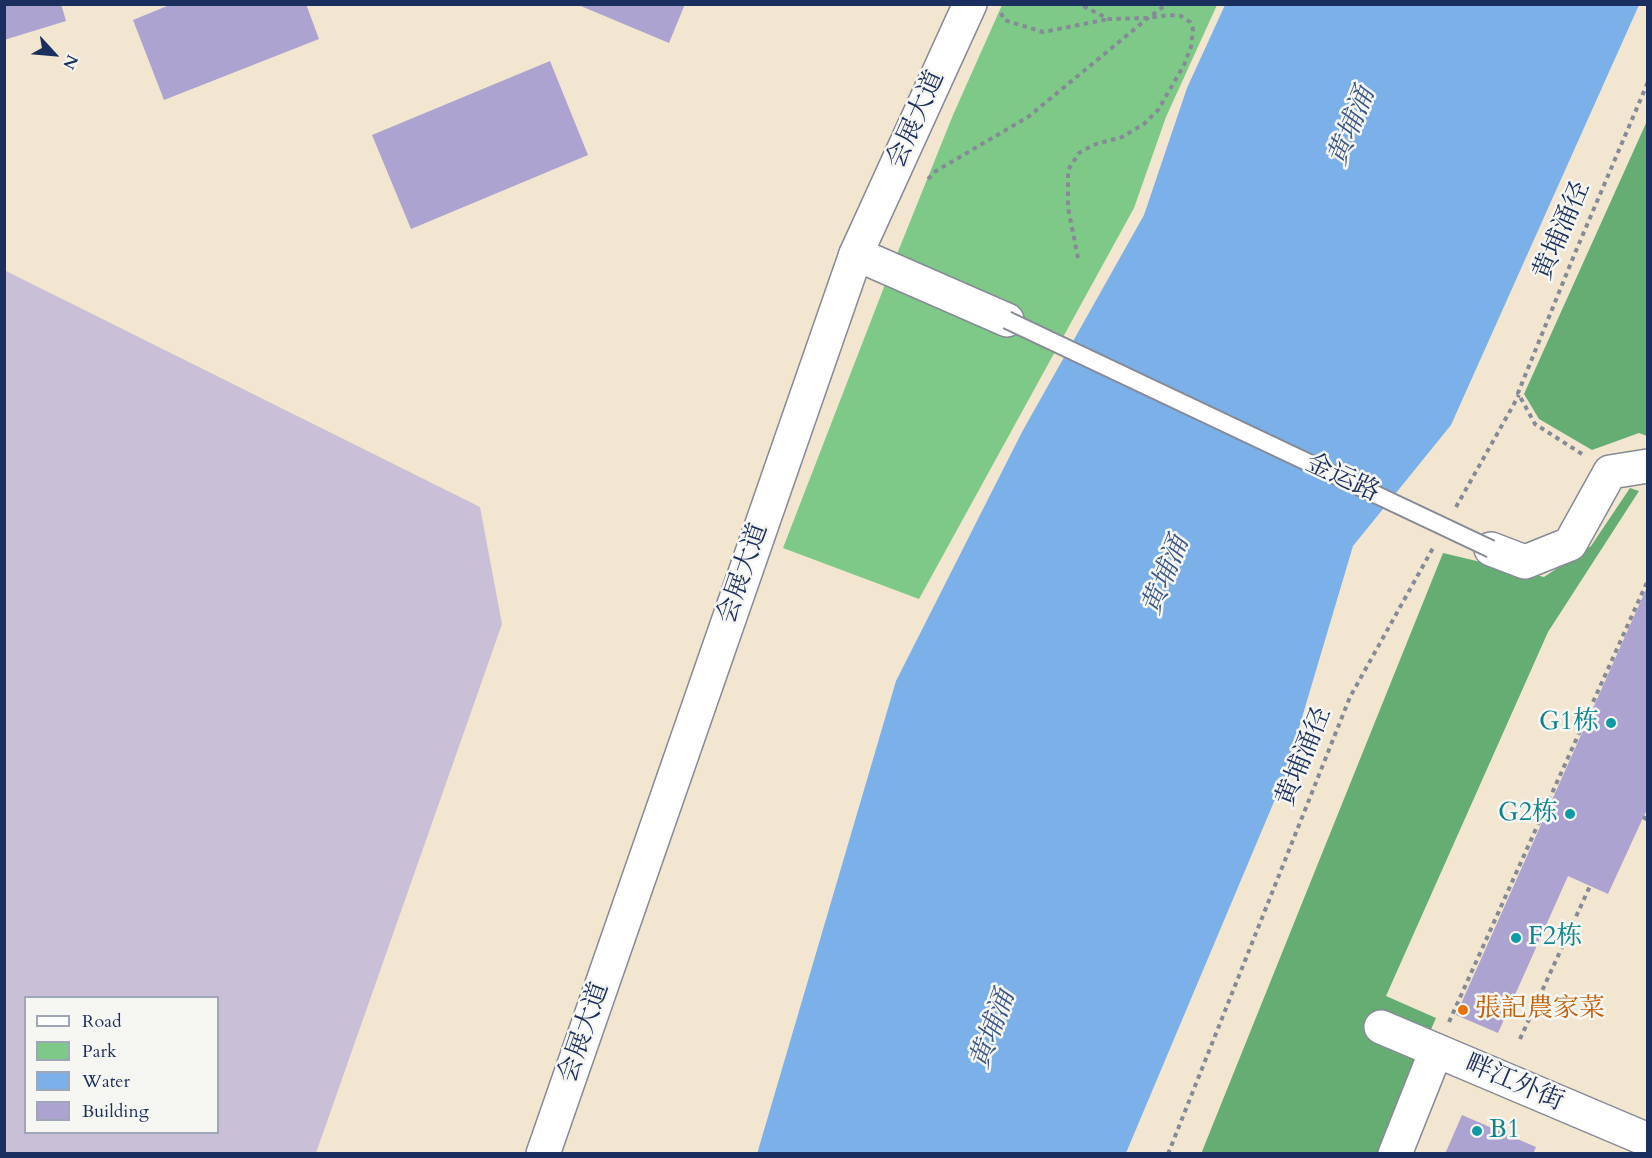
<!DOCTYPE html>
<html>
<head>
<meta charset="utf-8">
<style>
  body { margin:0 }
  #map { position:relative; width:1652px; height:1158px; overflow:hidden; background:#f2e6d0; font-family:Cardo,serif }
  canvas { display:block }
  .frame { position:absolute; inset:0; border:6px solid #1b2f5e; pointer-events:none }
  .legend { position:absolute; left:24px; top:996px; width:195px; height:138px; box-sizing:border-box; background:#f6f6f2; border:2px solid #9ea6b7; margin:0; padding:8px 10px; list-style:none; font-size:18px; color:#1b2f5e }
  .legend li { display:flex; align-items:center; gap:12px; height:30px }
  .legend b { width:30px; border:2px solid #9ea6b7 }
  .north { position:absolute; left:24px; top:24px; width:60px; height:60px; -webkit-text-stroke:4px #f6f6f2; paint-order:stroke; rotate:116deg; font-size:16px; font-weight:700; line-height:24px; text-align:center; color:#1b2f5e }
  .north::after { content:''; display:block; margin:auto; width:21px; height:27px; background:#1b2f5e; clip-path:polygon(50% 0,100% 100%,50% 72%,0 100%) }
</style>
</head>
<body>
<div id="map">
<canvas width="1652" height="1158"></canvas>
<div class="frame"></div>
<ul class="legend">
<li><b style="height:8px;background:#fff"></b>Road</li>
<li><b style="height:16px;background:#7ec987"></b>Park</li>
<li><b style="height:16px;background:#7bb0e9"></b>Water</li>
<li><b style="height:16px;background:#ada3d0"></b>Building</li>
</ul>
<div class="north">N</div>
</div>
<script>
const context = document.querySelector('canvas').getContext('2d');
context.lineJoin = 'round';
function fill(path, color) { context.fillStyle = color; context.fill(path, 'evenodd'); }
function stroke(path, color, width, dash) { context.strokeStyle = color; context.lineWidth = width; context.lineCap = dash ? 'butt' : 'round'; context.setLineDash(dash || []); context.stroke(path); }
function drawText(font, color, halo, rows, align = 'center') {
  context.font = font + ' Cardo,"Noto Serif SC",serif'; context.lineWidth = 5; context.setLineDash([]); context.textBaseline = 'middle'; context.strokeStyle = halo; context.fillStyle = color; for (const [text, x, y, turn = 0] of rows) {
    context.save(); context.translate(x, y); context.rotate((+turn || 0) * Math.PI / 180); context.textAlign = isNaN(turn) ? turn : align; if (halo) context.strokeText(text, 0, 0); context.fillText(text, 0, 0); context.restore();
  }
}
fill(new Path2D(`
  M4,270L480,507L502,624L316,1153H5ZM26,998H218V1132H26Z`), '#c9bfd7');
fill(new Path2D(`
  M1002,5H1217L1166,117L1134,208L919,599L783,548L891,269L953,115Z`), '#7ec987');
fill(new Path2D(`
  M1647,121V436L1639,433L1592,450L1539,419L1524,394Z
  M1630,488L1639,491L1548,632L1386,996L1436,1018L1417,1061L1445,1073L1414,1153L1201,1154L1443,553L1544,577L1591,546Z`), '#66ad74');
fill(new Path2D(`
  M1225,5H1639L1451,425L1353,546L1284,778L1126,1153L757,1154L896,681L1022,432L1144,215L1187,88Z`), '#7bb0e9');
fill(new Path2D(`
  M4,4H61L66,21L4,40Z
  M172,4H306L319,39L164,100L133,20Z
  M576,4H685L669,43Z
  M550,61L588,155L411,229L372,135Z
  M1648,585V807L1608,894L1568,876L1498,1033L1456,1015Z
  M1462,1115L1536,1147L1533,1154H1445Z`), '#ada3d0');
const minor = new Path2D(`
  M856,254L1007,320
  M1491,549L1525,562L1570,544L1610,472L1648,466
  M1381,1027L1648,1140
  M1395,1154L1436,1051`);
const tertiary = new Path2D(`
  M543,1154L856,254L970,4`);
stroke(minor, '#868a97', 36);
stroke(tertiary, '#868a97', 36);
stroke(new Path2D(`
  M1001,13L1004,20L1043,32L1109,19
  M928,179L936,171L1028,117L1148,18L1167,4
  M1078,258L1068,208V170L1079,153L1093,145L1122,137L1144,124L1158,110L1184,65L1191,47L1193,29L1190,22L1181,16L1169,15L1148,18L1109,19L1085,7L1084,4
  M1582,454L1535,424L1518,393L1575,253L1648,82
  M1456,507L1519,395
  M1643,817L1648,820
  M1449,1022L1648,580
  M1520,1039L1590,886
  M1168,1154L1350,697L1433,548`), '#868a97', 4, [4.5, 4.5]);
stroke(minor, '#fff', 33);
stroke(tertiary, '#fff', 33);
const serviceBridge = new Path2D(`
  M1007,320L1491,549`);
stroke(serviceBridge, '#868a97', 20, []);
stroke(serviceBridge, '#fff', 16);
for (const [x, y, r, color] of [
  [1611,723,6,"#0f9aa8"],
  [1570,814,6,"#0f9aa8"],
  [1516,938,6,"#0f9aa8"],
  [1463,1010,6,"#e8710a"],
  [1477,1131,6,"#0f9aa8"]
]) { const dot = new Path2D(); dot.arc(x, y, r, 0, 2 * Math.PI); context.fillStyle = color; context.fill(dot); stroke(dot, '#f6f6f2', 2); }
drawText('26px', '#1b2f5e', '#f6f6f2', [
  ["会展大道",917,120,-66],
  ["黄埔涌径",1563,231,-67],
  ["金运路",1342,479,25],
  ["会展大道",744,574,-71],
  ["黄埔涌径",1305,757,-68],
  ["会展大道",585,1033,-71],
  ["畔江外街",1514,1084,23]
]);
drawText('26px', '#0d838f', '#f6f6f2', [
  ["G1栋",1599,723],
  ["G2栋",1558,814],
  ["F2栋",1528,938,"left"],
  ["B1",1489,1131,"left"]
], 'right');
drawText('26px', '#c56008', '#f6f6f2', [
  ["張記農家菜",1475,1010]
], 'left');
drawText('italic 27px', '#385688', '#f6f6f2', [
  ["黄埔涌",1353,127,-68],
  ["黄埔涌",1167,576,-68],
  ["黄埔涌",994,1030,-70]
]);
</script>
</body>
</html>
